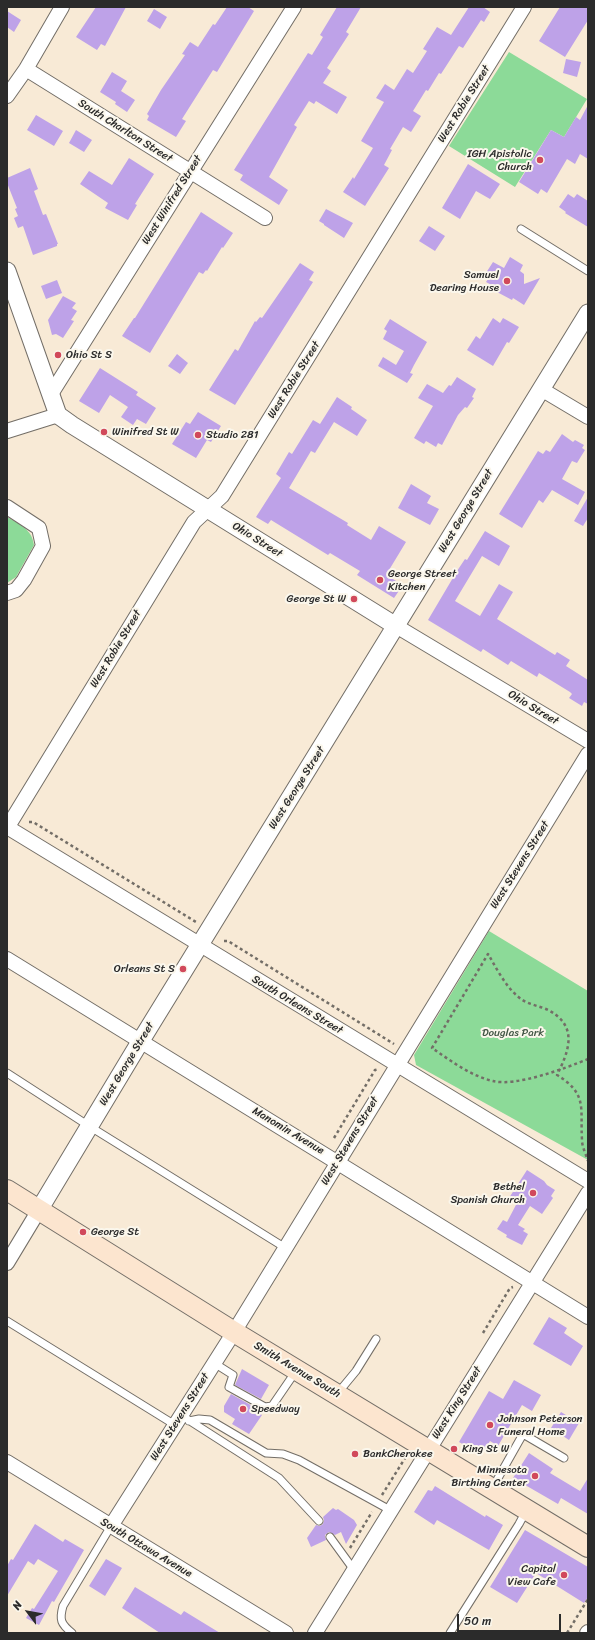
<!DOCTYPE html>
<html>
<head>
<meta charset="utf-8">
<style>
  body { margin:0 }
  #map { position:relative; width:595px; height:1640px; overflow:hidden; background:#f8ead6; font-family:Sriracha,sans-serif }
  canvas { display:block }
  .frame { position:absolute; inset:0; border:8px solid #2b2b2b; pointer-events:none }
  .north { position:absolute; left:8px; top:1592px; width:40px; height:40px; -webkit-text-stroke:3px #fbf7ec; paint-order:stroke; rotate:302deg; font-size:11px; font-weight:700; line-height:16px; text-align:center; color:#2b2b2b }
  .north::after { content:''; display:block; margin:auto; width:14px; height:18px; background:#2b2b2b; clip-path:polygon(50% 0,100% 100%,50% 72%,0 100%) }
  .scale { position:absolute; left:457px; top:1614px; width:104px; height:18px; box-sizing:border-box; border:2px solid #2b2b2b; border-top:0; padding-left:5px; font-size:12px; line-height:14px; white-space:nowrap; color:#2b2b2b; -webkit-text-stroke:3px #fbf7ec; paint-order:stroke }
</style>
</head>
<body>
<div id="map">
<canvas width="595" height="1640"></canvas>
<div class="frame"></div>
<div class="north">N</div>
<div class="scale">50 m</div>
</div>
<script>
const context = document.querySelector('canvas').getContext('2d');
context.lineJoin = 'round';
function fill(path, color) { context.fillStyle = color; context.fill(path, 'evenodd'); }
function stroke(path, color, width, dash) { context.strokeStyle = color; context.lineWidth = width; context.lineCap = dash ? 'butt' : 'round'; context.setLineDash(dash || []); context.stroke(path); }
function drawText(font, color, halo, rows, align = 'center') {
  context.font = font + ' Sriracha,sans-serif'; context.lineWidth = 4; context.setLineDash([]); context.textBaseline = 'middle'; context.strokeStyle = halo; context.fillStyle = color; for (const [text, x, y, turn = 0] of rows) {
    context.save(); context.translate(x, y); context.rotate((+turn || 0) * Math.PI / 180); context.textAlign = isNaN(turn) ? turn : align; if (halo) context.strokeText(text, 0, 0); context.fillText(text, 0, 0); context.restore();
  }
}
fill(new Path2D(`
  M509,52L587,99L564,137L551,130L515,187L449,146Z
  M7,517C19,524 32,529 34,545L16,577L7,583Z
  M489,931L588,991V1160L416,1065L414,1055Z`), '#8cda98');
fill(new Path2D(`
  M96,7H126L105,46L101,44L97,50L76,37Z
  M227,7H248L254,11L217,72L213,70L182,119L186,121L176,137L147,120L149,116L147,114L161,90L185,55L182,54L190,42L198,47L213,24L215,25Z
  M337,7H361L346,32L349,34L327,68L331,71L323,83L347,97L337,114L316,101L314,104L309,101L294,125L297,127L269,177L288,190L279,205L240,180L243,175L234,170L308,53L312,55L323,37L320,35Z
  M469,7H483L490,12L484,22L481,20L463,48L459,46L441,74L439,73L428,91L426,90L413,111L421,116L411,132L403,127L390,149L392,150L384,165L389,168L365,206L343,192L353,177L354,179L373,148L361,141L384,102L376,98L385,84L394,90L407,69L413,73L427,51L423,49L437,27L451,35Z
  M560,7H588V20L565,57L539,41Z
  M154,9L167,17L160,29L147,21Z
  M7,11L21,20L14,32L7,27Z
  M566,59L581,62L577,77L563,73Z
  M112,72L127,81L121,91L135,100L127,112L115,104L116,102L100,92Z
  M588,105V159L580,154L575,164L567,159L547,193L541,189L538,194L519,182L551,130L564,137L576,117L580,120Z
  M36,115L63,131L54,146L27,130Z
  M76,130L92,140L84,152L69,143Z
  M129,158L154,174L135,204L137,205L128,220L105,208L108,203L80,184L89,171L112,185Z
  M468,164L500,184L490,199L476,191L460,219L442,208Z
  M30,168L38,189L34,191L43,215L46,214L58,244H57V246L33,255L23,226L18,228L14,218L18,216L15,209L17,208L7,183V178Z
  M568,194L574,198L577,194L588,201V227L565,213L566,212L559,207Z
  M326,209L353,223L344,238L324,225V224L319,221Z
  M201,212L233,233L223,248L222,247L207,271L206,270L203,274L199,272L150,353L122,336L134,318H135Z
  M429,226L445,236L435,251L419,241Z
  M510,257L523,265L520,271L524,274V284L540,278L524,305L513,298L512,300L497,292L499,289L486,282L488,279L484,276L493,262L504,268Z
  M300,263L314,272L309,280L313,282L235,405L209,390L235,349L238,351L255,321L256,322L260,317L262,318Z
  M57,280L62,293L46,299L41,286Z
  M63,296L76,303L72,308L77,311L71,320L74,321L63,338L56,334L52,335L48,320Z
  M493,318L500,323L503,318L519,327L509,343L507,342L493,366L467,350L476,336L480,339Z
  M390,319L427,342L414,365L410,373L413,374L407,383L378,366L383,357L396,365L404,351L383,339L387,331L384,329Z
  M177,354L188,363L180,374L168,366Z
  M100,368L138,392L136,395L156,408L146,424L137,419L133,425L121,417L128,407L110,395L99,413L79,401Z
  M457,377L476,389L472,397L474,398L467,408L465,407L458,415L442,445L438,443L436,447L426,441L424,444L414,438L433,406L418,398L427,384L443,393L449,385L451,386Z
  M337,397L352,407L351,409L367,420L357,436L334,422L315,453L311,451L289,488L348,523L347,525L371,540L379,526L406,542L386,575L403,585L394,598L357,575L360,571L330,553L328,555L271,520L268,524L256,517L281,478L276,474L289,452L292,454L313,420L320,424Z
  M198,412L221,426L211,442L207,440L196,458L172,444L186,422L190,424Z
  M562,434L573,442L575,440L584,445L582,448L585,450L577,463L572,461L562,479L585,492L578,505L552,490L543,503L539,500L522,528L499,514L538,451L543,454L546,450L550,452Z
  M411,484L431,496L427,503L439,509L430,525L398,508Z
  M588,497V518L583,526L574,521Z
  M485,531L510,546L499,566L482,556L455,601L480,616L499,584L513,592L497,619L555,655L557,652L570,660L566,666L588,680V704L584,702L582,706L569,698L572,694L570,692L539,673L537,677L511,661L508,665L483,649L481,652L428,620L457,571L465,559L467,560Z
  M527,1170L544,1181L547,1185L555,1190L551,1196L553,1198L542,1214L530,1206L518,1225L525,1229L523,1231L528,1234L522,1245L506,1237L507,1235L497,1229L503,1220L507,1222L517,1203L509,1198Z
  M549,1317L567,1328L564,1333L583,1346L571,1366L533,1344Z
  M242,1369L269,1385L261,1399L235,1385Z
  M514,1380L541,1395L532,1411L522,1405L498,1446L490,1441L484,1451L476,1446L473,1450L459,1442L489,1391L503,1399Z
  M231,1394L256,1408L254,1410L262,1415L249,1434L232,1424L235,1419L224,1412V1406Z
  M561,1412L579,1423L569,1440L551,1428Z
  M529,1453L553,1469L550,1473L580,1491L588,1478V1514L561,1498L558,1504L513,1478Z
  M435,1486L485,1517L486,1515L503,1525L489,1550L437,1520L434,1525L414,1512L428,1490L432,1491Z
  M333,1508L336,1510L338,1509L354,1520L357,1525L346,1544L341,1532L335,1535L329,1532L325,1535L326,1540L311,1547L307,1538L316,1525L320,1526L323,1524L324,1520L323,1517Z
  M35,1524L63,1542L65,1539L84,1550L54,1602L52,1601L39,1625L26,1618L32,1608L34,1609L58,1571L38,1559L34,1565L28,1561L7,1596V1566L11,1559L13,1560Z
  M525,1530L588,1567V1597L584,1603L536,1573L517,1603L490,1587Z
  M106,1559L122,1568L105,1596L89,1586Z
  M135,1587L181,1615L184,1611L220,1633H160L122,1608Z`), '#bea2e8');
const service = new Path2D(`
  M521,229L588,271
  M7,1073L89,1126L284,1247
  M7,1321L175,1425
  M214,1363L233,1375L229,1387L265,1407L272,1406L296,1371
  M337,1394L356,1371L376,1339
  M187,1419L279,1478L319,1521
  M189,1421L199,1419L210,1420L266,1453L283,1454L299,1460L390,1510
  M493,1487L523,1434L564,1458
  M330,1537L354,1570
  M72,1633C61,1624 59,1620 63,1606L111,1526
  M450,1633L519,1524L526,1511`);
const minor = new Path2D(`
  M26,69L265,218
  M7,96L26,69L62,7
  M541,389L588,417
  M51,394L294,7
  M7,431L58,415
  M7,507L39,528L43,546L24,580L16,590L7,593
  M396,626L588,741
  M7,827L588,1181
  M7,828L194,522L222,496L524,7
  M7,959L588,1317
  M7,1263L39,1210
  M7,1462L286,1633
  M111,1526L234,1332L588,754
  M315,1633L588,1193
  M587,1633L588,1632`);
const tertiary = new Path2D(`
  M7,271L58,415L72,425L396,626
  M39,1210L140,1042L588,313`);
const secondary = new Path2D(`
  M7,1190L234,1332L588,1547`);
stroke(service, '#736e67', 9);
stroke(minor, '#736e67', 16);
stroke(tertiary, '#736e67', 19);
stroke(secondary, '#736e67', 22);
stroke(new Path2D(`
  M29,822H33L196,922
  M224,941H228L394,1044
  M588,1059C566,1068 516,1087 493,1081C471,1076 451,1061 432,1048L488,954C497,969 506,988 521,999C529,1005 541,1006 550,1011C578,1027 569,1051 557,1075C588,1094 580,1108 582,1140C582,1147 586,1154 588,1161
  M334,1138L375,1070L379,1069
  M483,1333L510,1288L513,1287
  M382,1495L407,1455
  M350,1548L372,1512
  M567,1633L588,1599`), '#736e67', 2.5, [3, 3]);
stroke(service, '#fff', 7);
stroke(minor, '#fff', 14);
stroke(tertiary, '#fff', 17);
stroke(secondary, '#fce5cf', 20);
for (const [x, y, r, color] of [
  [540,160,4,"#d1495b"],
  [507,281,4,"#d1495b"],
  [58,355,4,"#d1495b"],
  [104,432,4,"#d1495b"],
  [198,435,4,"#d1495b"],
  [380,580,4,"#d1495b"],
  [354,599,4,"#d1495b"],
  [183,969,4,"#d1495b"],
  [533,1193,4,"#d1495b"],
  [83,1232,4,"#d1495b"],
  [243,1409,4,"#d1495b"],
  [490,1425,4,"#d1495b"],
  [454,1449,4,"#d1495b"],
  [355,1454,4,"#d1495b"],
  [535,1476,4,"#d1495b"],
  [564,1575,4,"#d1495b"]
]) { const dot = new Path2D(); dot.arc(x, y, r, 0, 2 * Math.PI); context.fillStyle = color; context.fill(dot); stroke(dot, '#fbf7ec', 1.5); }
drawText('11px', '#2b2b2b', '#fbf7ec', [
  ["West Robie Street",464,104,-58],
  ["South Charlton Street",125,131,32],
  ["West Winifred Street",172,200,-58],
  ["West Robie Street",294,380,-58],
  ["West George Street",466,511,-59],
  ["Ohio Street",257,540,32],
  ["West Robie Street",116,649,-59],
  ["Ohio Street",533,708,31],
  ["West George Street",297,788,-58],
  ["West Stevens Street",520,865,-58],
  ["South Orleans Street",297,1005,31],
  ["West George Street",127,1064,-59],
  ["Manomin Avenue",288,1131,31],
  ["West Stevens Street",350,1141,-59],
  ["Smith Avenue South",297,1370,31],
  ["West King Street",457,1403,-58],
  ["West Stevens Street",180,1417,-58],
  ["South Ottawa Avenue",146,1548,31]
]);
drawText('11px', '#2b2b2b', '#fbf7ec', [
  ["IGH Apistolic",532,154,"right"],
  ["Church",532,167,"right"],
  ["Samuel",499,275,"right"],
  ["Dearing House",499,288,"right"],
  ["Ohio St S",66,355],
  ["Winifred St W",112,432],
  ["Studio 281",206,435],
  ["George Street",388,574],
  ["Kitchen",388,587],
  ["George St W",346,599,"right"],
  ["Orleans St S",175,969,"right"],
  ["Bethel",525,1187,"right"],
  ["Spanish Church",525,1200,"right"],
  ["George St",91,1232],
  ["Speedway",251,1409],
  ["Johnson Peterson",498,1419],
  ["Funeral Home",498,1432],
  ["King St W",462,1449],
  ["BankCherokee",363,1454],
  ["Minnesota",527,1470,"right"],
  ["Birthing Center",527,1483,"right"],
  ["Capital",556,1569,"right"],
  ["View Cafe",556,1582,"right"]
], 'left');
drawText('11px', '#435746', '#fbf7ec', [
  ["Douglas Park",513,1033]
]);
</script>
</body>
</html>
